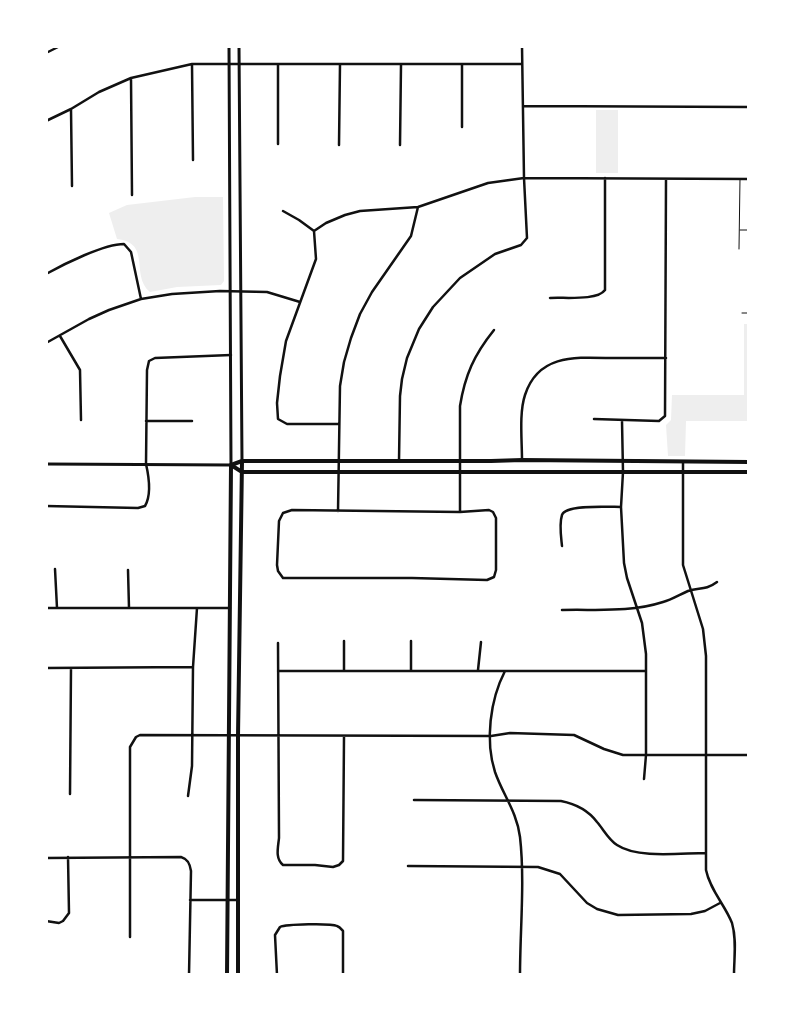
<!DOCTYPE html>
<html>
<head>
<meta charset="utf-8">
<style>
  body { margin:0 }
  #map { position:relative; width:795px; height:1021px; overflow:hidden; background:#fff; font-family:"Fira Sans Condensed",sans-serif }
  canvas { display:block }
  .frame { position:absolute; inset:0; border:48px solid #fff; pointer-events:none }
</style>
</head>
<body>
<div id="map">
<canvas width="795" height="1021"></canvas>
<div class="frame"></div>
</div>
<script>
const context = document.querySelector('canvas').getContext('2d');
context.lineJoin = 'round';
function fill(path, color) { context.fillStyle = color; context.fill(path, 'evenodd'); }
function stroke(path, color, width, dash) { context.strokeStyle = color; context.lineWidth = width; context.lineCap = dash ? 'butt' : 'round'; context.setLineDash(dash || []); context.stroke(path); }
fill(new Path2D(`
  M596,110H618V173H596Z
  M195,197H223L224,281L221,285L177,287L150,292C130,275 152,243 117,239L109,213L127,205Z
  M744,324H749V421H686L685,456H668L666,425L671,420L672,395H744Z`), '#eee');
stroke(new Path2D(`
  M740,230H749
  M739,249L740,179
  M742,313H749`), '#111', 1);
stroke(new Path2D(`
  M46,53L60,46
  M192,64L193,160
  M131,78L132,195
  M523,106L749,107
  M71,109L72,186
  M46,121L71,109L99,92L131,78L192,64H522
  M462,127V64
  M278,144V64
  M339,145L340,64
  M400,145L401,65
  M283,211L299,220L314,231L316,259L286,341L280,376L277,403L278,419L287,424H338
  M314,231L326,223L345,215L360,211L418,207L488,183L524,178L749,179
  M46,274C64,264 104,244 124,244L131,252L141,299
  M550,298C564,297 597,301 605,290V178
  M60,336L80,370L81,420
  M46,343L89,319L109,310L141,299L172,294L220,291L267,292L300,302
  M594,419L659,421L665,416L666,179
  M146,421H192
  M622,421L623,472L621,507L624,563L627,578L642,623L646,654V755L644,779
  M522,460C522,440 519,413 525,395C538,355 574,357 608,358C628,358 647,358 666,358
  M399,461L400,396L402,379L407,358L419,329L433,307L460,278L495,254L521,245L527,238L524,178L522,46
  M683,462V565L703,629L706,656V870C710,890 725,905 732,923C737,940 734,958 734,975
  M46,506L138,508L145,506C152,494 149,477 146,464L147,370L149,361L155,358L231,355
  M292,510L460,512L489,510L493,512L496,518V570L494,577L487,580L412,578H283L278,571L277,565L279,521L283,513Z
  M338,511L340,386L344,362L351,338L360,314L372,292L411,236L418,207
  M460,512V406C465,375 474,355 494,330
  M562,546C561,536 559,524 562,515C565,504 610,507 621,507
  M55,569L57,608
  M128,570L129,608
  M46,608H230
  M562,610C596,609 629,613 663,602C671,600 679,595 688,591C699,587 705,591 717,582
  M411,641V670
  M278,643L279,838C278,848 275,858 283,865H315L333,867L339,865L343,861L344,737
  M46,668L193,667
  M344,670V641
  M478,670L481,642
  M278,671H646
  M505,671C490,700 485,741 495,772C503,795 517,812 520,837C525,881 520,930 520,975
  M70,794L71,668
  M188,796L192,766L193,667L197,608
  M414,800L561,801C576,804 588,810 597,822C604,830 608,839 617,845C638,859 681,853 706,853
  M46,858L181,857C188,859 190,864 191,871L189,975
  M408,866L538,867L560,874L587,903L597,909L618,915L691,914L705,911L720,903
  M190,900H237
  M46,921L59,923L63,921L69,913L68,857
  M130,937V747L136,737L140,735L491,736L510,733L574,735L604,749L623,755H749
  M277,975L275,935L280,927C286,924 331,923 337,926C340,927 342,930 343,931V975`), '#111', 2.5);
stroke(new Path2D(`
  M239,46L242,461
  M46,464L231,465L229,46`), '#111', 3);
stroke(new Path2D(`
  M231,465L242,472H749
  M231,465L242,461H491L522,460L749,462
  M227,975L231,465
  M238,975V736L242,461`), '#111', 4);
</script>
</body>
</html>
